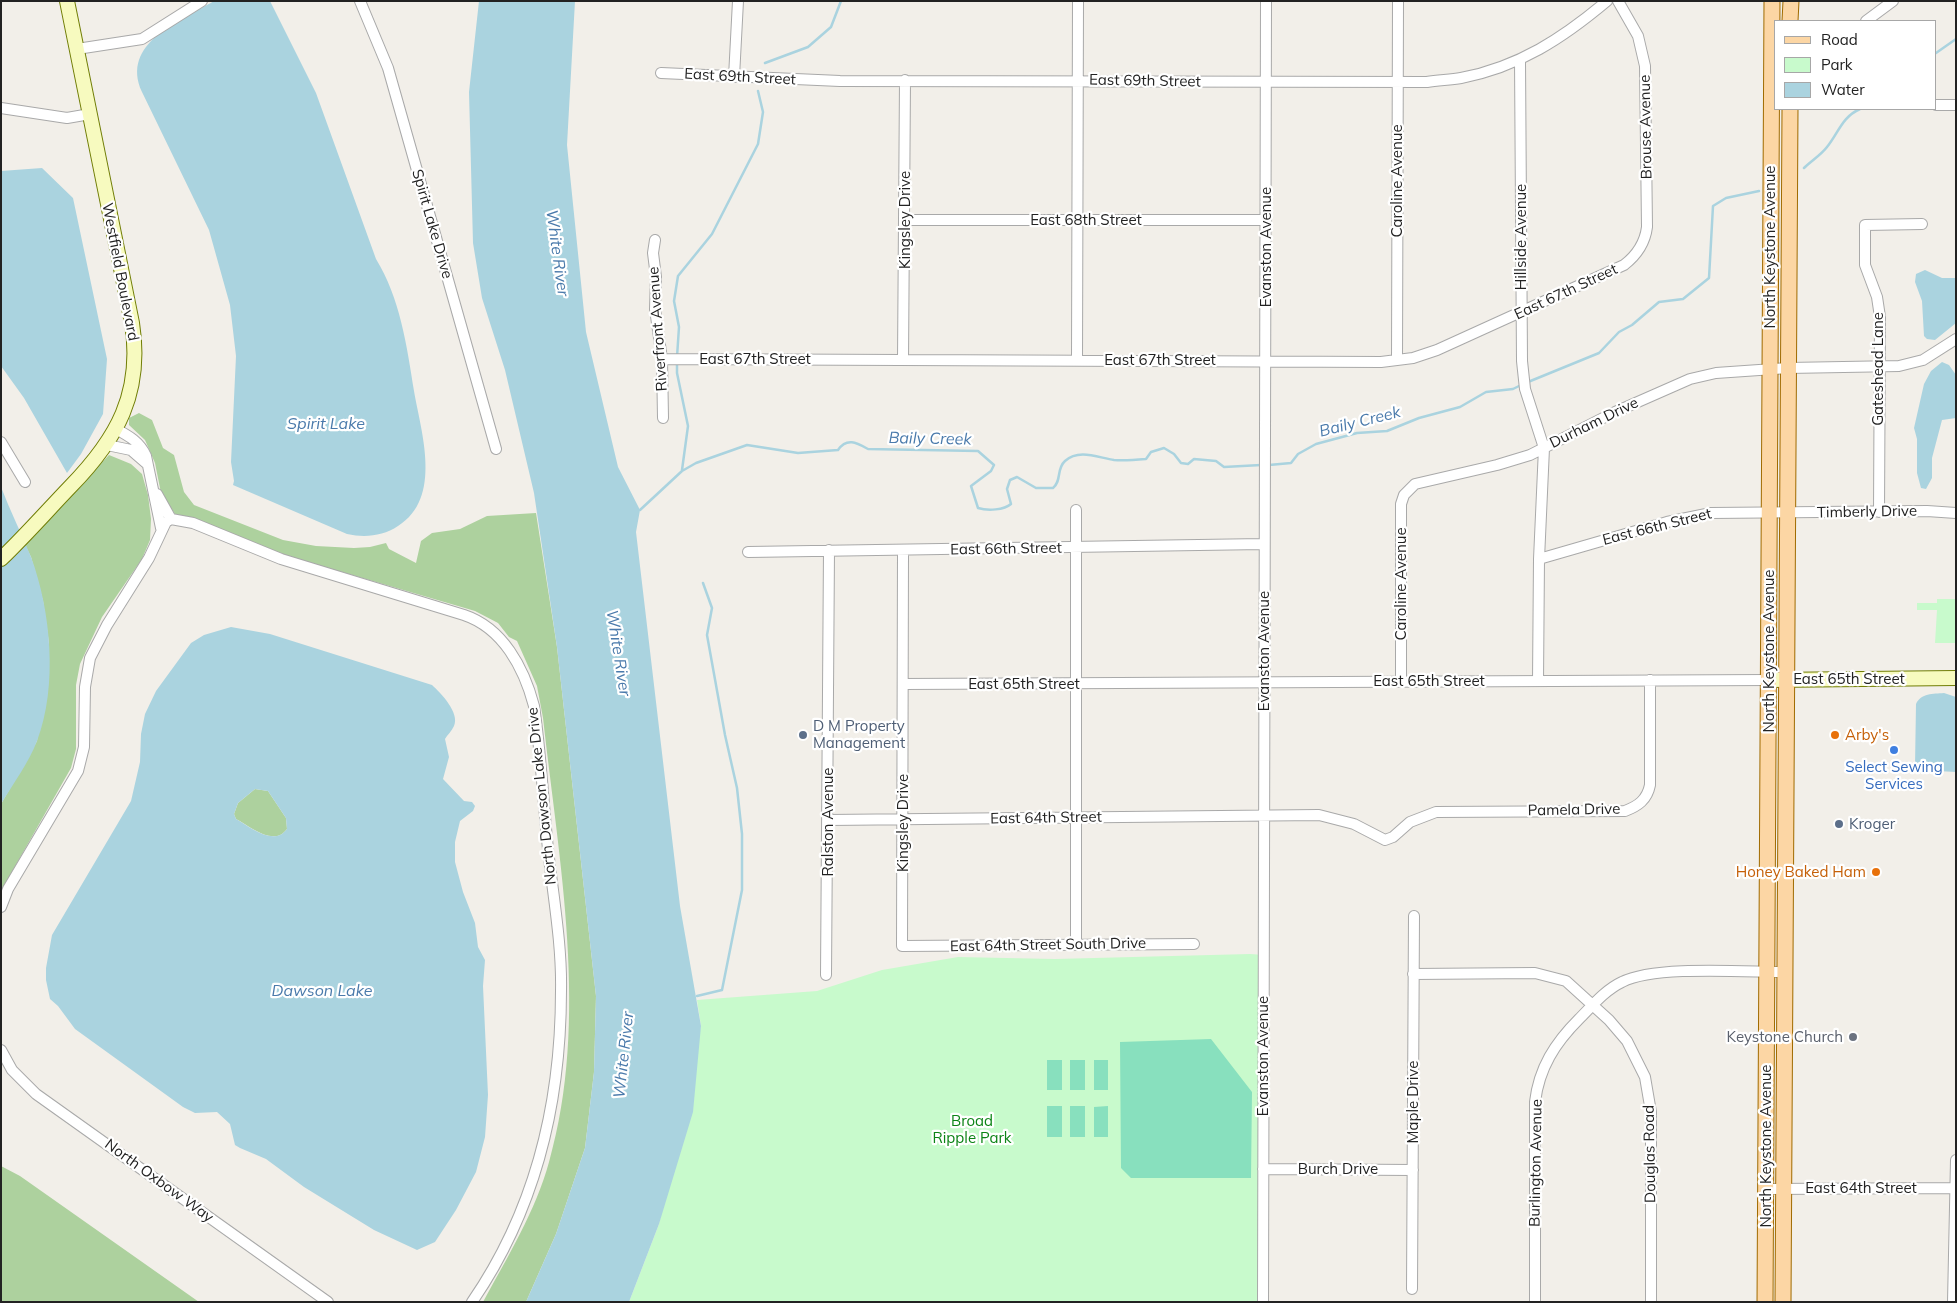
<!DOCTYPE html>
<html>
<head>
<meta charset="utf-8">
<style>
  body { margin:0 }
  #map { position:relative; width:1957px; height:1303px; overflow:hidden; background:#f2efe9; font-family:Mulish,sans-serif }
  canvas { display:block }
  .frame { position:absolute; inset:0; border:2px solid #222; pointer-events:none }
  .legend { position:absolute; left:1774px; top:20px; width:162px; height:90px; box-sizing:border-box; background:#fff; border:1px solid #a7a7a7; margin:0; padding:6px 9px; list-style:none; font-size:15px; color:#222 }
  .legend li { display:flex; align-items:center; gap:10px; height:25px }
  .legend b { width:25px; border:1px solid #a7a7a7 }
</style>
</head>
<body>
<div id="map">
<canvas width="1957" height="1303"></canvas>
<div class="frame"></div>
<ul class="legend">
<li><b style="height:6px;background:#fcd6a4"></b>Road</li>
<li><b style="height:14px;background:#c8facc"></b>Park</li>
<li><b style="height:14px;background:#aad3df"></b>Water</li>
</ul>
</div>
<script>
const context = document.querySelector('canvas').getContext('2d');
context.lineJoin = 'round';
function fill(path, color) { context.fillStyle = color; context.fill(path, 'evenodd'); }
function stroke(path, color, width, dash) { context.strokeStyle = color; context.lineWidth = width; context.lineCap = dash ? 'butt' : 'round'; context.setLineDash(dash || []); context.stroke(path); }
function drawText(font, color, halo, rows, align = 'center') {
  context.font = font + ' Mulish,sans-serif'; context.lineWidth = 4.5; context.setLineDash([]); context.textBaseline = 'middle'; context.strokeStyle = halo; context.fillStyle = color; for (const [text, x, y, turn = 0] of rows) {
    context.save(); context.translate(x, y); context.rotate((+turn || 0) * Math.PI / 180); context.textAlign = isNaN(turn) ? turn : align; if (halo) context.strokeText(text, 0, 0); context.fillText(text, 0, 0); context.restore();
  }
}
fill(new Path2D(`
  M139,413L152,420L163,448L174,455L184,492L194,505L283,540L316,546L354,548L370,547L386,543L389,549L416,563L421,541L432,533L460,529L487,516L536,513L557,647L596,996L594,1072L585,1148L556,1234L526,1302H483C507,1258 536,1210 549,1162C590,1020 559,862 543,718L537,686L517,641L509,637L498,623L475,611L294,558L175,514L161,493L155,463L145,440L129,425V418Z
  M109,455L131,464L142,474L148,495L151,519L150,540L142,559L102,617L80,664L76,685V749L71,768L1,891V804L37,741L49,643L43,601L31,557L24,543Z
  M255,789L268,791L286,818L287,829C274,847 251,827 236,819L234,814L238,803Z
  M1,1166L20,1176L199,1302H1Z`), '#add19e');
fill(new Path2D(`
  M1937,599H1956V643H1935L1937,610H1917V603H1937Z
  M1250,954L1264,955L1263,1302H629L659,1224L701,1026L697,1000L817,991L882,970L958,957L1055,959Z`), '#c8facc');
fill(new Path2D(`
  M1211,1039L1252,1092L1251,1178H1131L1121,1168L1120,1042Z
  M1047,1060H1062V1090H1047Z
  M1070,1060H1085V1090H1070Z
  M1094,1060H1108V1090H1094Z
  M1047,1106H1062V1137H1047Z
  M1070,1106H1085V1137H1070Z
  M1108,1106V1137H1094V1107Z`), '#88e0be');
fill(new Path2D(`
  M214,1H270L316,93L376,259C400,298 407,346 414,391C421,432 443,498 398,526C383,536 365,538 347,534L233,485L234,481L231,462L236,356L230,305L209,230L142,92C120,43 180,21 214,1Z
  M479,1H575L567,145L586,332L618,467L640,510L636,532L680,906L701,1026L693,1112L659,1224L629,1302H526L556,1234L585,1148L594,1072L596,996L557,647L534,493L505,370L482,298L473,243L469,92Z
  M42,168L73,198L107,359L103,414L81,454L67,473L24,398L1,366V171Z
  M1925,270L1942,278H1956V323L1935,340L1927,339L1924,336L1922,301L1915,282L1916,274Z
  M1942,362L1949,365L1956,375V418L1942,420L1932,458V478L1926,489L1921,488L1917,473V439L1914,428L1924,384L1931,371Z
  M1,487C10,511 22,534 31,557C51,611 58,686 37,741C29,762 13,784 1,804Z
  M231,627L270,634L432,685C441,693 460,713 454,726C452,731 447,735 445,739L449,757L443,779L464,801L472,802L475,806L473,811L460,821L455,842V862L463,892L475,923L478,947L485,960L483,986L488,1095L485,1137L476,1172L456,1210L435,1242L417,1250L374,1230L304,1187L266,1159L240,1148L235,1145L230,1124L217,1112L195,1113L183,1107L75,1029L58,1006L50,999L46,980V968L52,935L131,801L140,762L141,734L145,714L156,691L191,643L204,635ZM255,789L268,791L286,818L287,829C274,847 250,827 236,819L234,814L238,803Z
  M1944,693L1956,697V772L1918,770L1915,766L1916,704C1921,693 1933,694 1944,693Z`), '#aad3df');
stroke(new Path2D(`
  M1936,53L1956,39
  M765,63L808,47L831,27L841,1
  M1804,168C1811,161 1821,155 1827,147C1839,132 1842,117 1860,109
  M677,357L679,327L674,301L678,276L712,234L758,144L763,112L758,91
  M677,362V373L688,426L682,470
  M1528,382L1599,353L1619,332L1632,325L1659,302L1683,299L1709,278L1713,206L1726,198L1759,191
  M1269,465L1291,463L1298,454L1316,444L1357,433L1387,431L1419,418L1460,407L1486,392L1513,389L1523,384
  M640,510L682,471L696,463L747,445L798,453L838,450C847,437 857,443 868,449L978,451L994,465L991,471L971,486L978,508C988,511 1004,510 1011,504L1007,489L1010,480L1017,477L1036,488H1053C1062,481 1056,469 1065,461C1079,448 1099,458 1114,460C1124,461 1135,460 1146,459L1151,452L1164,448L1174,454L1181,463L1188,464L1194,459L1216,461L1224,467L1261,465
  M697,996L722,990L742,890V834L737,788L725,735L707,635L712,608L703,583`), '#aad3df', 2.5);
const street = new Path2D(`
  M360,1L388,68L496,449
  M1866,21L1893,1
  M77,49L142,39L202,1
  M1520,60L1522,361L1525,389L1544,448L1539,559L1538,681
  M661,73L840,81L1427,82C1438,80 1450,80 1461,78C1519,67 1563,38 1607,1
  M734,77L738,1
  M1936,105H1956
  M1,108L67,118L90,114
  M905,220H1266
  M655,240L653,253L656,277L655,309L662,359L663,418
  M662,359L1381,362L1413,358L1437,350L1624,265C1637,255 1645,243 1647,227L1645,66L1638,36L1618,1
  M1077,359L1078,1
  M903,360L905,80
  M1397,360L1398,1
  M116,429C129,436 140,442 146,456L161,528
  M1,442L25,482
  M107,445L131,450L146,463
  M157,494L171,519
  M1879,512L1880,317L1877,297L1865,265V225L1922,224
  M903,550L902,946L1194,944
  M748,552L1263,544
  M1539,559L1667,522L1711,513L1927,511L1956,513
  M1401,682V504L1404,495L1415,484L1497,465L1530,455L1615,412L1690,379L1716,373L1788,368L1899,366L1923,360L1956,339
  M903,684L1769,680
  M828,820L1319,815L1354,824L1385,840L1393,837L1410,822L1436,812L1625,811C1638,806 1647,800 1650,785V680
  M1,907L8,889L78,771L84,747L85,687L90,658L107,625L149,558L166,522L171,519L193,523L281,559L464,615C503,628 524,668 534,706C541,753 543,801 548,849C553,896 562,944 561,991C561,1103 536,1209 472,1302
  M1076,944V510
  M1413,974L1535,973L1566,981L1609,1020L1627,1041L1645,1077L1651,1112V1302
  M826,975L829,550
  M1,1050L12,1070L36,1094L328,1302
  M1263,1169L1413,1170
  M1766,1189L1956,1188
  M1412,1289L1414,916
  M1263,1302L1266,1
  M1535,1302V1102C1539,1068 1555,1043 1579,1019C1592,1006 1605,990 1622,982C1655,965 1746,972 1785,972
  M1953,1302L1956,1160`);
const secondary = new Path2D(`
  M1,559C25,536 47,511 70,487C117,439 143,393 132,323L67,1
  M1769,680L1956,678`);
const primary = new Path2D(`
  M1790,21L1791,1
  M1765,1302L1772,1
  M1783,1302L1790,109`);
stroke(street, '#a9a9a9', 12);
stroke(secondary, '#707d05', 16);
stroke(primary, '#a06b00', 17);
stroke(street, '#fff', 10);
stroke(secondary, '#f7fabf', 14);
stroke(primary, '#fcd6a4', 15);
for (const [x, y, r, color] of [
  [803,735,5,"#5c6f8a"],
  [1835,735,5,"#e8710a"],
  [1894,750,5,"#3f7fe0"],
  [1839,824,5,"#5c6f8a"],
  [1876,872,5,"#e8710a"],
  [1853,1037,5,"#6b7280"]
]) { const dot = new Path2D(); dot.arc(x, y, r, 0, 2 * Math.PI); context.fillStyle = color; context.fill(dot); stroke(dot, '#fff', 2); }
drawText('15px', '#222', '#fff', [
  ["East 69th Street",740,77,3],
  ["East 69th Street",1145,81,1],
  ["Brouse Avenue",1646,127,-91],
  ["Caroline Avenue",1397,181,-90],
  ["Kingsley Drive",905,220,-90],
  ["East 68th Street",1086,220],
  ["Spirit Lake Drive",432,224,74],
  ["Hillside Avenue",1521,237,-90],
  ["Evanston Avenue",1266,247,-90],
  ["North Keystone Avenue",1770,247,-90],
  ["Westfield Boulevard",120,272,79],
  ["East 67th Street",1566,292,-25],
  ["Riverfront Avenue",658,329,-94],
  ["East 67th Street",755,359],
  ["East 67th Street",1160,360],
  ["Gateshead Lane",1878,369,-90],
  ["Durham Drive",1594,423,-26],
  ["Timberly Drive",1867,512,-1],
  ["East 66th Street",1657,527,-14],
  ["East 66th Street",1006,549,-1],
  ["Caroline Avenue",1401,584,-90],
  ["Evanston Avenue",1264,651,-90],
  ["North Keystone Avenue",1769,651,-90],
  ["East 65th Street",1849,679],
  ["East 65th Street",1429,681],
  ["East 65th Street",1024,684],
  ["North Dawson Lake Drive",542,796,-96],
  ["Pamela Drive",1574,810,-1],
  ["East 64th Street",1046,818,-1],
  ["Ralston Avenue",828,822,-90],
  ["Kingsley Drive",903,823,-90],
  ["East 64th Street South Drive",1048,945,-1],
  ["Evanston Avenue",1263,1056,-90],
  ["Maple Drive",1413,1102,-90],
  ["North Keystone Avenue",1766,1146,-90],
  ["Douglas Road",1650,1154,-91],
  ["Burlington Avenue",1536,1163,-89],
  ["Burch Drive",1338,1169],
  ["North Oxbow Way",159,1181,36],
  ["East 64th Street",1861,1188]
]);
drawText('15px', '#4e5e75', '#fff', [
  ["D M Property",813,726],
  ["Management",813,743],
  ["Kroger",1849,824]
], 'left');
drawText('15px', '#c56008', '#fff', [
  ["Arby's",1845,735],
  ["Honey Baked Ham",1866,872,"right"]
], 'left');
drawText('15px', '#366cbe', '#fff', [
  ["Select Sewing",1894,767],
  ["Services",1894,784]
]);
drawText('15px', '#5b616d', '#fff', [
  ["Keystone Church",1843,1037]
], 'right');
drawText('15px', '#0c8416', '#fff', [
  ["Broad",972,1121],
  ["Ripple Park",972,1138]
]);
drawText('italic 16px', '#4a7aab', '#fff', [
  ["White River",557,253,82],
  ["Baily Creek",1360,422,-14],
  ["Spirit Lake",326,424],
  ["Baily Creek",930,439,1],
  ["White River",618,653,81],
  ["Dawson Lake",322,991],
  ["White River",624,1055,-84]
]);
</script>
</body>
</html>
